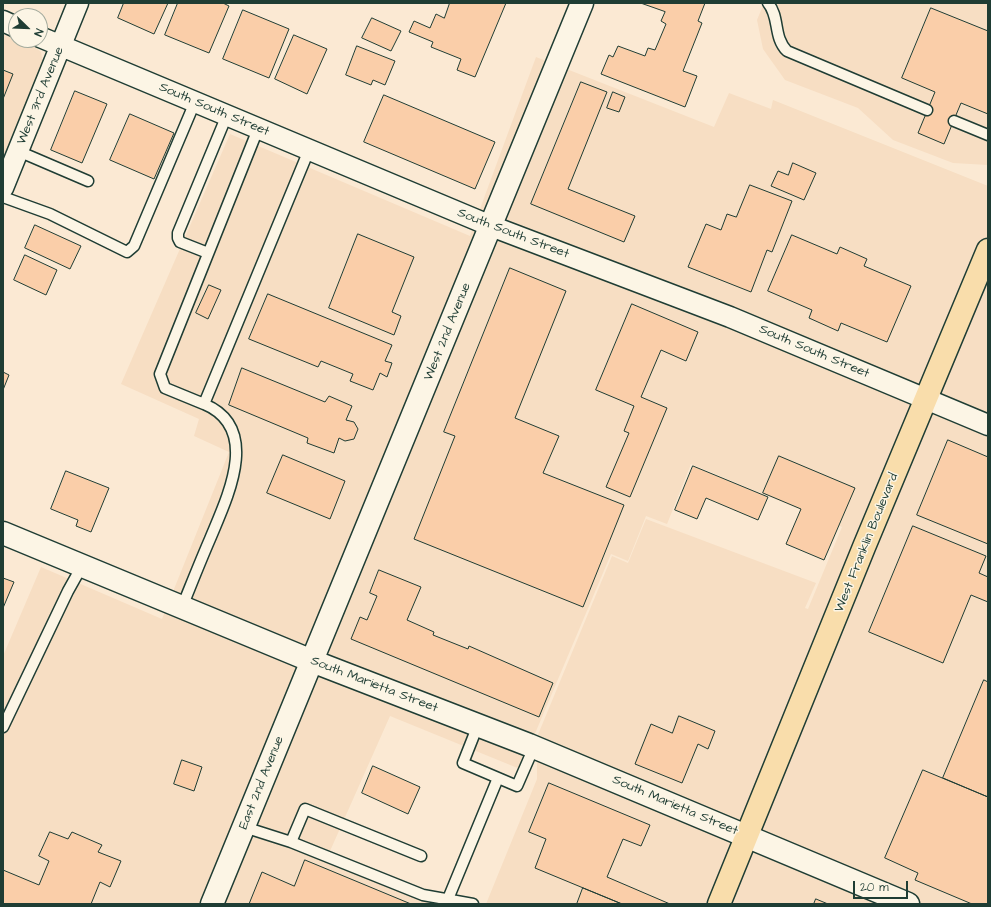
<!DOCTYPE html>
<html>
<head>
<meta charset="utf-8">
<style>
  body { margin:0 }
  #map { position:relative; width:991px; height:907px; overflow:hidden; background:#fbe9d3; font-family:"Architects Daughter",sans-serif }
  canvas { display:block }
  .frame { position:absolute; inset:0; border:4px solid #1f3d34; pointer-events:none }
  .north { position:absolute; left:8px; top:8px; width:40px; height:40px; box-sizing:border-box; background:#fcf5e5; border:1px solid #a4ab9e; border-radius:50%; rotate:113deg; font-size:11px; font-weight:700; line-height:16px; text-align:center; color:#1f3d34 }
  .north::after { content:''; display:block; margin:auto; width:14px; height:18px; background:#1f3d34; clip-path:polygon(50% 0,100% 100%,50% 72%,0 100%) }
  .scale { position:absolute; left:853px; top:881px; width:55px; height:18px; box-sizing:border-box; border:2px solid #1f3d34; border-top:0; padding-left:5px; font-size:12px; line-height:14px; white-space:nowrap; color:#1f3d34; -webkit-text-stroke:3px #fcf5e5; paint-order:stroke }
</style>
</head>
<body>
<div id="map">
<canvas width="991" height="907"></canvas>
<div class="frame"></div>
<div class="north">N</div>
<div class="scale">20 m</div>
</div>
<script>
const context = document.querySelector('canvas').getContext('2d');
context.lineJoin = 'round';
function fill(path, color) { context.fillStyle = color; context.fill(path, 'evenodd'); }
function stroke(path, color, width, dash) { context.strokeStyle = color; context.lineWidth = width; context.lineCap = dash ? 'butt' : 'round'; context.setLineDash(dash || []); context.stroke(path); }
function drawText(font, color, halo, rows, align = 'center') {
  context.font = font + ' "Architects Daughter",sans-serif'; context.lineWidth = 3; context.setLineDash([]); context.textBaseline = 'middle'; context.strokeStyle = halo; context.fillStyle = color; for (const [text, x, y, turn = 0] of rows) {
    context.save(); context.translate(x, y); context.rotate((+turn || 0) * Math.PI / 180); context.textAlign = isNaN(turn) ? turn : align; if (halo) context.strokeText(text, 0, 0); context.fillText(text, 0, 0); context.restore();
  }
}
fill(new Path2D(`
  M764,3H988V165L953,163L893,140L858,108L785,80L763,49L757,20Z
  M3,34L36,48L41,52L44,68L3,164Z
  M536,57L714,127L729,93L771,109L773,100L988,186V904H486L537,779V737L612,556L628,563L646,519L816,583L805,608L808,609L842,527L691,464L667,524L646,516L628,561L611,554L520,769L390,716L330,851L459,904H3V656L41,567L162,619L229,452L194,436L199,419L121,384L230,134L470,236Z`), '#f7dec3');
const building = new Path2D(`
  M124,3H168L154,34L118,18Z
  M178,3H223L229,6L209,53L165,35Z
  M450,3H506L475,77L457,70L461,59L431,47L433,42L409,32L414,21L430,28L436,14L444,18Z
  M641,3H705L698,21L702,23L683,71L697,76L685,107L601,74L609,55L613,57L618,46L645,56L648,48L655,50L666,24L661,21L665,12Z
  M931,8L988,31V114L961,103L944,144L918,133L935,92L902,78Z
  M243,10L289,29L269,78L223,59Z
  M372,18L401,31L391,51L362,38Z
  M294,35L327,49L307,94L275,79Z
  M357,46L395,61L385,85L373,80L371,85L346,75Z
  M3,70L13,74L3,99Z
  M581,82L607,92L568,189L635,216L624,242L531,204Z
  M75,91L107,104L82,163L51,150Z
  M613,92L625,97L619,112L607,108Z
  M384,95L495,142L475,189L364,142Z
  M130,114L174,133L154,179L110,160Z
  M793,163L816,173L804,200L771,186L778,171L788,175Z
  M750,185L792,201L772,252L767,250L751,292L688,267L706,224L721,230L727,214L736,217Z
  M35,225L81,246L70,269L25,248Z
  M358,234L414,257L392,312L401,316L394,335L329,308Z
  M792,235L837,254L840,247L867,259L864,266L911,286L887,342L841,323L838,331L809,318L812,310L768,291Z
  M25,255L57,270L46,295L14,280Z
  M510,268L566,291L515,418L559,436L543,473L624,505L583,607L414,539L455,436L444,432Z
  M209,285L221,290L208,319L196,313Z
  M268,294L392,345L385,361L392,363L387,377L380,373L373,390L350,381L353,374L321,361L318,367L249,339Z
  M632,304L698,332L686,361L661,350L641,397L667,408L630,497L606,487L629,433L624,431L634,406L596,390Z
  M242,368L325,402L329,396L352,406L346,420L354,422L358,429L354,439L345,441L339,438L334,453L307,443L308,438L229,405Z
  M3,372L9,375L3,390Z
  M948,440L988,457V544L917,515Z
  M283,455L345,481L330,519L267,493Z
  M779,456L855,488L824,560L786,544L801,509L763,493Z
  M693,466L768,497L758,520L706,498L697,519L675,510Z
  M66,471L109,488L91,532L76,526L78,520L51,509Z
  M913,526L986,556L979,573L988,577V602L971,595L943,663L869,632Z
  M379,570L421,587L407,620L434,632L433,635L468,649L469,646L553,683L539,717L351,639L360,617L367,620L377,596L370,593Z
  M3,578L14,582L3,608Z
  M984,680L988,682V797L943,778Z
  M679,716L715,731L708,749L698,744L682,783L635,764L651,724L672,733Z
  M182,760L202,767L194,791L174,784Z
  M373,766L420,787L408,814L362,793Z
  M923,770L988,797V904H972L915,880L918,873L885,858Z
  M549,783L650,825L641,846L623,839L607,877L670,904H622L535,868L546,839L529,832Z
  M50,832L68,839L72,832L102,845L98,852L121,861L110,887L100,882L91,904H3V870L39,885L49,861L39,856Z
  M305,860L411,904H249L262,872L294,886Z
  M583,888L622,904H577Z
  M816,899L828,904H814Z`);
fill(building, '#facea9');
stroke(building, '#1f3d34', 1);
const lane = new Path2D(`
  M768,3C780,17 773,37 787,51L927,110
  M954,121L988,135
  M18,151L88,181
  M3,197L50,214L127,252L134,246L195,102
  M208,253L180,242L178,238V233L227,115
  M204,404L165,388L160,374L258,129
  M182,607C191,585 200,562 210,539C227,498 262,428 204,404L309,150
  M478,725L463,763L517,786L534,747
  M3,727L68,591L82,566
  M244,827L291,842L423,895L473,904
  M291,842L305,809L421,856
  M448,899L498,778`);
const street = new Path2D(`
  M3,21L16,27
  M40,37L491,226L730,317L988,425
  M3,188L78,3`);
const secondary = new Path2D(`
  M3,533L312,661L529,745L908,904
  M212,904L582,3`);
const primary = new Path2D(`
  M719,904L864,547L988,250`);
stroke(lane, '#1f3d34', 13);
stroke(street, '#1f3d34', 23);
stroke(secondary, '#1f3d34', 25);
stroke(primary, '#1f3d34', 25);
stroke(lane, '#fcf5e5', 10);
stroke(street, '#fcf5e5', 20);
stroke(secondary, '#fcf5e5', 22);
stroke(primary, '#f9ddab', 22);
drawText('13px', '#1f3d34', '#fcf5e5', [
  ["West 3rd Avenue",41,96,-68],
  ["South South Street",214,110,23],
  ["South South Street",513,234,21],
  ["West 2nd Avenue",448,332,-68],
  ["South South Street",814,352,23],
  ["West Franklin Boulevard",867,543,-68],
  ["South Marietta Street",374,685,21],
  ["East 2nd Avenue",262,783,-68],
  ["South Marietta Street",675,806,23]
]);
</script>
</body>
</html>
